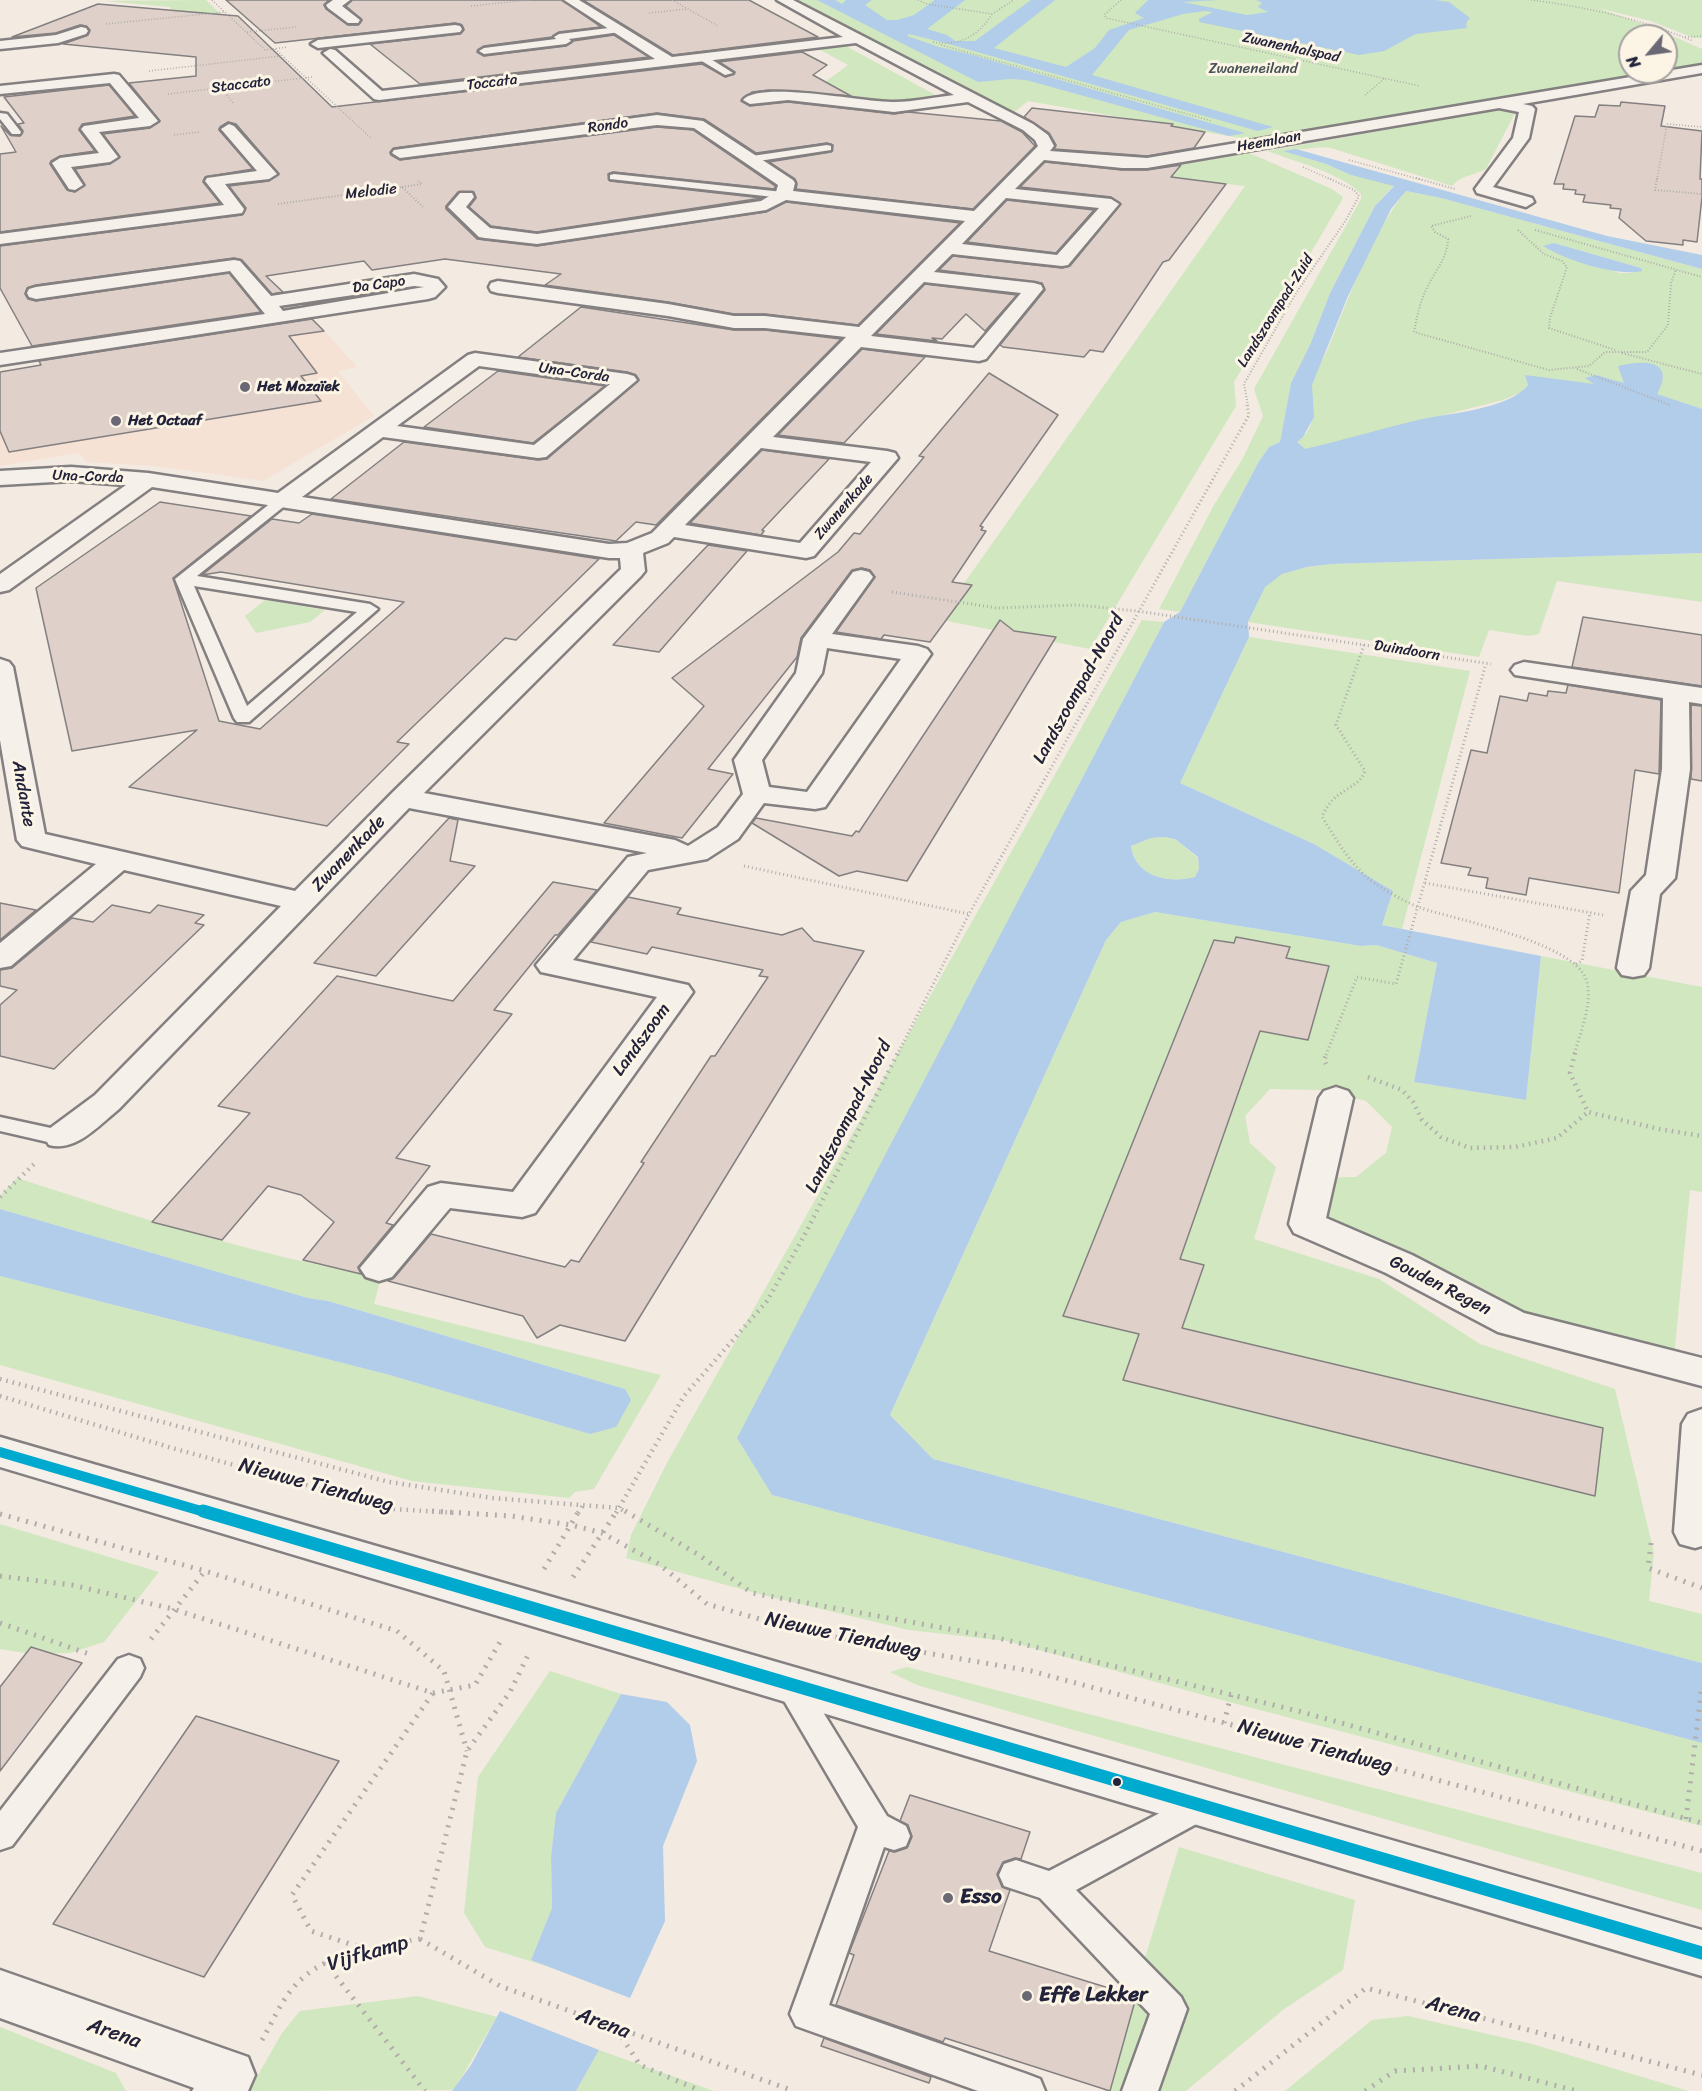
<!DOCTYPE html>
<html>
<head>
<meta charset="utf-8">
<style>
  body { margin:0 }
  #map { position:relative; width:1702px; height:2091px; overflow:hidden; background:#f3eae1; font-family:Sriracha,sans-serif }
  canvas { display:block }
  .north { position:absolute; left:1618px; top:24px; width:60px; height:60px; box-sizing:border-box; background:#fcf5e5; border:2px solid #a5a1a1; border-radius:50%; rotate:241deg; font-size:16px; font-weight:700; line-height:24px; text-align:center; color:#22223b }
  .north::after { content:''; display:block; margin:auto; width:21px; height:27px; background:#6b6875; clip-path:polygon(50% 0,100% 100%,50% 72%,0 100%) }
</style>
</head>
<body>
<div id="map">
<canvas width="1702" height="2091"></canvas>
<div class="north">N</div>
</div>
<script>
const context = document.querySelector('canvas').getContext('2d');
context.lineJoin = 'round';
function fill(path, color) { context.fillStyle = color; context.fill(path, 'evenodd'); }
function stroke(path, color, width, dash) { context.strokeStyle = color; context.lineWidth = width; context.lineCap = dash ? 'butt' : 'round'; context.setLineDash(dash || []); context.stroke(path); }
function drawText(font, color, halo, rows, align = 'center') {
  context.font = font + ' Sriracha,sans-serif'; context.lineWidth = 6; context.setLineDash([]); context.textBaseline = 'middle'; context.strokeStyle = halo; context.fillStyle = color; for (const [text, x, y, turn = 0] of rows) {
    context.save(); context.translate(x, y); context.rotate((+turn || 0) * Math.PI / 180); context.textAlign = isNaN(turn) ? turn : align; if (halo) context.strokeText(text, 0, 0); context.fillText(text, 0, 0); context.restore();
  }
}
fill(new Path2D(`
  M321,327L357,367L338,371L374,416L263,481L153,466L86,462L79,453L0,466V371L268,331L281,333Z`), '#f6e2d5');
fill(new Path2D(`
  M206,0L245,38L187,21L169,7L105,1Z
  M789,0H1702V38H1694L1651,21L1598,8L1654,28L1702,49V66L1666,72V36H1630V72H1665L1257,141L1028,101L1012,114Z
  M830,45H844L939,97L884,105L805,97L848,65L815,47Z
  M1509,108L1516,111L1486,169C1474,175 1460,176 1452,186L1331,148L1323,147L1284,151L1326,164L1351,175L1394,185L1375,206L1330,293L1310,345L1291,383L1280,442L1269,447L1258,463L1180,612L1159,609L1214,505L1243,458L1263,416L1254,389L1361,199V194C1341,173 1294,161 1267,151Z
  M1249,153L1332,189L1343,197L1342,200L1234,382L1236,406L1090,649L860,604L965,582L1245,186L1084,168L1166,166Z
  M1406,191L1441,198L1702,269V409L1596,375L1586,378L1596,385L1526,376L1528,385L1522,392L1503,400L1305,450L1297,442C1323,422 1307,407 1312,384C1315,371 1324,359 1329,346C1349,297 1372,233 1406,191ZM1554,243L1641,268L1633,273H1619L1547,248Z
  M1702,553V602L1557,581L1539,634L1528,636L1489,630L1479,657L1248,622C1254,612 1257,597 1264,587C1279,569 1310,567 1331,564Z
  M265,600L325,610L310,622L256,633L245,616Z
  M1142,620L1164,622L738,1439L772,1495L1702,1743V1826L1218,1699L1007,1641L909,1630L767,1596L626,1558L631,1535L668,1461Z
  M1249,637L1470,671L1402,929L1382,925L1393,891L1314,844L1180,783Z
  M1164,837L1175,839L1198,858L1199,869L1195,877C1168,884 1136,877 1131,846L1151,838Z
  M1155,912L1361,946L1376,945L1437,963L1414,1082L1526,1100L1541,956L1702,987V1192L1690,1190L1674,1357L1507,1318L1307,1229L1305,1178L1356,1177L1386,1153L1392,1127L1366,1101L1322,1090L1270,1089L1245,1116L1250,1143L1276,1167L1254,1239L1379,1279L1480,1344L1615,1389L1654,1553L1649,1601L1702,1614V1663L933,1459L890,1415L1106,940L1121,922Z
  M17,1178C137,1217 257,1256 381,1277L374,1304L661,1375L594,1489L575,1492L569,1498L412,1481L0,1365V1276L386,1374L590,1434L625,1389L328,1301L308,1298L0,1209V1196Z
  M0,1524L159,1572L104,1642L70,1653L31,1654L0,1649Z
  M907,1667L1702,1873V1910L917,1685L890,1672Z
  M550,1671L621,1694L556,1813L551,1856L552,1908L531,1960L549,1967L485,1947L464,1913L478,1777Z
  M1179,1847L1355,1900L1343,1970L1284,2009L1186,2091H1104Z
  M418,1996L497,2017L454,2090L249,2091L282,2033L300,2011Z
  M1408,2016L1532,2044L1689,2091H1285L1372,2020Z
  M0,2027L116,2073L126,2091H0Z
  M599,2050L714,2091H576Z`), '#d0e7bf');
fill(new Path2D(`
  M817,0H835L842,4L846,0H872L865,5L887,20H897L914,15L935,0H965L927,29L947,35L955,41H975L1031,0H1055L994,48L1066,67L1095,48L1109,30L1144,18L1135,13L1148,0H1219L1183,2L1247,15L1268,12L1258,7L1262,3L1256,0H1435L1449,2L1470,18L1466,23L1467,28L1416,34L1384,51L1359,55L1199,22V19L1213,12L1205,11L1183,14L1129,30L1092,75L1273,127L1258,131L945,43L909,34L907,36L939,47L969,54L1245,133L1229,136L1026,80L1010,79L978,82Z
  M1296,149L1607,236L1702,255V269L1441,198L1406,191L1391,209L1348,296L1312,385L1314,417L1303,437L1297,442L1305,449C1343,440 1381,429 1418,420C1448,413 1508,410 1528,385L1525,375L1594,384L1585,378L1596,375L1624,383L1618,366C1642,360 1677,359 1657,394L1702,409V553L1331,564L1307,567L1282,574L1265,587L1248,622L1249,637L1180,783L1314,844L1393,891L1382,925L1541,956L1526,1100L1414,1082L1437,963L1376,945L1361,946L1155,912L1121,922L1106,940L890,1415L933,1459L1702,1663V1743L772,1495L737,1438L1164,622L1180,612L1258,463L1269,447L1280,442L1291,383L1310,345L1330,293L1375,206L1394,186L1351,175L1326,164L1283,151ZM1164,837L1175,839L1198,857L1199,869L1195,877C1169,884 1135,877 1131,846L1151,838Z
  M1554,243L1641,268L1642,271C1616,277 1566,260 1543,246Z
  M0,1209L308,1298L328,1301L625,1389L631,1400L616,1427L590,1434L386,1374L0,1276Z
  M621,1694L667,1702L690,1725L697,1761L663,1846L665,1921L630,1998L531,1960L552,1908L551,1856L556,1813Z
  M500,2011L599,2050L576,2091H452L471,2065Z`), '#b1cdea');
const building = new Path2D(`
  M226,0H329L324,5L326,9L348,25H358L362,20L346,6L352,0H562L601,27L559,32L552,37L484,46L477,52L484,56L566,46L573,41L614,35L649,57L420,84L370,44L460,34L464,30L462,25L455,23L275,43Z
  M583,0H749L818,37L673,55Z
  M98,4L238,16L332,107L702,64L726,77L735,72L719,62L802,52L827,65L813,75L851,96L770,90L752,92L741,101L750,106L788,102L894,114L908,112L1001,121L1022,132L1035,146L973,209L796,189L797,184L795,179L769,162L831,152L833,145L827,143L756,153L704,119L657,113L394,148L390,152L391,155L400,160L657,127L693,130L775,186V189L613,172L608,174L610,181L762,198L537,232L491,226L469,207L476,198L474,192H458L446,206V209L477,239L485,240L537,246L766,212L786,202L960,223L858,325L765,314H734L668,302L545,285L561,274L445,259L372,270L364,261L266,276L283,292L272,294L242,260L234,258L36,285L27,288L25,294L28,299L36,301L229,273L261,312L32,346L0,288V246L242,215L246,208L229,186L269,181L279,174L236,124L228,122L220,127L219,130L253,169L205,177L203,182L220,203L0,232V154L16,152L1,126L10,135L20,136L23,131L18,124L24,123L4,97L109,85L135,116L82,124L79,130L95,151L60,156L51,161L50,164L67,190L75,192L85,185L75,169L110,164L120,157L103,134L150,128L160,121L129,83L196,76V57L63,44L88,35L90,30L86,26L80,25L56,33L12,37Z
  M1621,102L1665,106L1661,126L1702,131L1700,179H1702V197L1697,242L1683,240V245L1646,241L1619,218L1621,209L1610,208L1611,205L1583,202L1585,195L1575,194L1576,190L1563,189L1564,184H1554L1575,116L1595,117L1599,105L1620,106Z
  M1032,108L1173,124L1171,126L1205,132L1194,148L1147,156L1054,149L1056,145L1049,133L1024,117Z
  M1045,162L1122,170H1147L1181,165L1171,177L1226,184L1169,260L1163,262L1103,352L1090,350L1084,357L1003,347L1000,345L1045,290L1042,283L939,270L953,256L1062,268L1070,266L1121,204L1111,197L1020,187Z
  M1007,200L1094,210L1056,253L967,242Z
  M925,284L1017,295L985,331L966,314L942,339L932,338L937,341L876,334Z
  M581,307L734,330H765L841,339L656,525L636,522L616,541L331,499L404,442L538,460L547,459L639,380L636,375L627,372L518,357Z
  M312,319L324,331L289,336L317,373L301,376L321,401L9,452L0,431V372L41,365L39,361Z
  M862,349L925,357L844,443L778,435Z
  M498,371L605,386L533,443L424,427Z
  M989,373L1058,415L980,526L983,527L981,530L986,531L952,582L972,585L930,642L884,635L881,639L836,632L875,577L870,570L862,568L852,570L801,638L797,657L708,769L733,774L682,838L604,823L704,706L672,678L838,552L854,533L860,534L924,457L919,456Z
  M762,450L829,459L762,530L764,531L761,535L690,523Z
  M160,502L251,516L173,578L219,721L260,729L404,602L221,572L202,575L272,519L299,523L312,514L599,559L516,640L505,638L397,742L409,744L327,826L129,787L197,730L72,751L36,588Z
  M708,545L747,551L659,652L613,645Z
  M1583,617L1702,635V686L1572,667Z
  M1000,620L1014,631L1056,637L907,881L857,871L839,876L752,823L756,818L852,836L856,831L859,832Z
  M1568,685L1661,700L1659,774L1635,770L1619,893L1529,878L1526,895L1486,888L1488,878L1468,875L1471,868L1441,863L1471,750L1487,753L1500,696L1527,701L1529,693L1547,696L1548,691L1566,693Z
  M1691,705L1702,706V781L1691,779Z
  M449,818L458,820L450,861L475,866L376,976L314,963Z
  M553,882L597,890L558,935H555L494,1010L512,1014L396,1158L430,1166L386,1223L393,1225L358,1267L361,1274L303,1260L334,1222L301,1195L268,1186L222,1240L152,1222L250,1113L218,1106L337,976L453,1001Z
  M628,897L681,908L677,914L782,935L802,928L814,941L864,951L625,1341L560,1325L537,1338L523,1316L388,1281L394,1278L431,1234L565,1267L571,1260L579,1262L644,1163L641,1162L711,1056H715L768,977L759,976L763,970L652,947L647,954L591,942Z
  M0,903L36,910L0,940Z
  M112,905L150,913L158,905L204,915L195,923L204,925L54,1069L0,1056V1005L17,990L0,986V970L12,968L72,918L93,922Z
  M1236,937L1290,947L1286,958L1329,966L1308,1040L1260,1031L1180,1259L1204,1265L1182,1328L1603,1428L1595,1496L1123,1380L1139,1334L1063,1316L1214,940L1234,943Z
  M31,1647L82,1663L0,1771V1687Z
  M196,1716L339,1761L204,1977L53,1924Z
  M910,1795L1030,1832L1021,1859L1015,1858L1003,1862L997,1874L1002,1887L1010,1890L989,1951L1128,1994L1135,2001L1110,2091L945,2038L943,2042L836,2005L854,1955L849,1953L889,1851L895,1852L907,1848L912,1837L908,1825L900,1821Z
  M824,2038L931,2077L929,2083L821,2046Z`);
fill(building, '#dfd1ca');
stroke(building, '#848081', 1.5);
const lane = new Path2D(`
  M617,27L620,28V32L569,39L571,41L566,44L484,54L479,51L484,48L556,39L554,37L559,34Z
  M700,56H706L733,73L725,75L700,60Z
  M0,113L7,114L21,132L20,134H12L0,119Z
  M827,145L831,146V150L752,162L747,159L752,156Z
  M614,174L783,192L789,195L783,198L610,179V175Z
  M282,496L290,501L287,504L197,576L370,604L378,609L249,722H237L234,718L175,579L277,498ZM194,586L357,612L247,706Z
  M0,1117L69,1132L73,1137L69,1142L61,1145L0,1131Z
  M129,1655L140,1659L144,1668L140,1677L12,1846L0,1850V1811L118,1659Z
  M791,1674L802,1678L887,1816L906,1826L910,1836L906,1846L894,1850L884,1847L829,2005L1027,2074L1040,2079L1045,2091H978L796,2026L790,2014L858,1827L776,1687L780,1678Z
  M1198,1793L1209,1797L1214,1807L1209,1817L1076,1890L1181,1997L1187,2009L1158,2091H1122L1150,2014L1040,1898L1004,1886L999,1875L1004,1864L1016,1860L1049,1871Z`);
const street = new Path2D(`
  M333,0H350L342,6L360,20L358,23H348L328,8L326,5Z
  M564,0H579L672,57L843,37L777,0H793L1033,124L1048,135L1054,146L1050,151L1147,158L1702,65V73L1523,104L1532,106L1535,109L1529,138L1493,187L1532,198L1534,202L1526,207L1477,193L1475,189L1513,138L1519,112L1499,108L1147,168H1122L1044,160L1015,189L1111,199L1119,204L1068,265L1062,266L952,254L934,272L1034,283L1041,285L1043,289L986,359L979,361L861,347L773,437L887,451L895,453L898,458L814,556L806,558L674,537L668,543L643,553L645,571L641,576L424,793L675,840L688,846L718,827L743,794L734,760L796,673L803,639L853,572L861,570L869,572L873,577L832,634L918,646L927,649L931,654L825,807L815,809L764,803L738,839L707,859L648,870L573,960L688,985L693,992L535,1213L522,1217L450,1208L392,1277L379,1281L366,1277L360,1268L428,1187L441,1183L513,1192L657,997L541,972L536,965L628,857L647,853L409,808L119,1109C98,1126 76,1152 49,1145L44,1137L49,1129L95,1095L281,906L124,870L11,966L0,968V943L96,864L22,846L17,840L0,740V659L9,662L13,667L45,834L295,891L393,792L621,569L620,558H609L152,487L9,590L0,592V574L126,485L71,481L0,485V471L71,467L148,473L278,493L468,355L475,353L627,374L634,376L637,380L546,457L538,458L383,437L302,497L609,544L627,543L652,533L846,337L765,328H734L668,316L498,293L491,291L489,287L491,283L498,281L668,304L734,316H765L859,327L965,221L786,200L766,210L537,244L485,238L479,237L448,207L460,193H472L474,197L466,207L490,228L537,234L761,201L776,192L778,185L694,128L657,125L400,158L392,153L394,150L657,115L703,121L793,180L795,183L793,191L974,211L1038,146L1035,140L1023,130L968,102L894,112L788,100L750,104L743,100C760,80 866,103 894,102C914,102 935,97 954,95L856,43L379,100L374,99L323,53L330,49L335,50L382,91L655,59ZM1006,198L1099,208L1057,255L962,244ZM924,282L1021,293L974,348L871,336ZM479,366L610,384L534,445L397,426ZM761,448L871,462L800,543L685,525ZM827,648L901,659L807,792L769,787L762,760L822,673Z
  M455,25L460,26L462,29L460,32L318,48L311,44L318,40Z
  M81,27L86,28L88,31L86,34L58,43L0,49V41L56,35Z
  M114,74L119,75L158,121L150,126L99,132L118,157L110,162L71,167L83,185L75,190L69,189L52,163L60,158L99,153L81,129L84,126L139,118L110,83L0,94V86Z
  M229,124L234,126L277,174L269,179L225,184L244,209L242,213L0,244V234L224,205L205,181L207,178L257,171L221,129Z
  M234,260L240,261L271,296L414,274L438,279L445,287L435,297L428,299L0,365V353L265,314L230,271L36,299L29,297L27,293L29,289L36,287ZM414,286L424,287L283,311L279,306Z
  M1524,662L1702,688V704L1689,702L1690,769L1675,878L1660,894L1649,968L1644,975L1633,977L1622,975L1617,968L1631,891L1646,875L1662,769L1663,698L1515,675L1511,670L1515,665Z
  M1336,1087L1348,1091L1353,1098L1326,1218L1412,1255L1524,1313L1702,1358V1386L1498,1332L1386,1273L1294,1233L1289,1224L1319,1098L1324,1091Z
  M1702,1409V1546L1695,1548L1680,1544L1674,1532L1682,1424L1688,1414Z
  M0,1970L248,2057L255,2075L248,2091H192L194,2088L0,2018Z`);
const secondary = new Path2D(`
  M0,1437L1702,1930V1976L0,1467Z`);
stroke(lane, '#848081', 5);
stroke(street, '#848081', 5);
stroke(secondary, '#848081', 5);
stroke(new Path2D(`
  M212,0L265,50L288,47
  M672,0L718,26
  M918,0L927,4L992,14L1014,0
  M1121,0L1104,15L1106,18L1420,86
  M1531,0C1587,7 1641,19 1693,41
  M471,6L529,0
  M649,13L687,9
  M106,24L225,12
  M247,32L297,27
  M1685,37L1702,36
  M933,42C958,47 979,36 992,14
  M941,45L1212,121
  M275,49L372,139
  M149,71L281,56
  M221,88L233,103
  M168,94L312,77
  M1365,95L1385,78
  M174,135L199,132
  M1349,160L1422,180
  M1303,167L1332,180
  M1657,180L1667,124L1702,127`), '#b0adab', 1.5, [1, 2]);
stroke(new Path2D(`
  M1416,178L1455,189
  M1657,178L1655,190L1702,194
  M402,187L422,184L417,180
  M278,204L402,187L423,207
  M1471,216L1431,226L1435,232L1448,239C1447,259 1436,269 1428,286C1420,301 1417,316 1414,332L1549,370L1589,366L1605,352H1647L1668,325L1671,283L1676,270
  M1518,230L1544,254L1562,261L1567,267L1550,318L1549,328L1615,350
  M1535,230L1702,277
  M1622,353L1702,374
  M1577,369L1670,405
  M1248,406L1244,384L1296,293L1346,220L1359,196L1354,190L1328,178`), '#b0adab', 2, [1, 2]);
stroke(new Path2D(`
  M892,592L997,608L1077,605L1137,611L1491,664
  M1364,645L1336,725L1365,771C1359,790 1333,788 1322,817C1336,839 1349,862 1369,879C1380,888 1407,903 1421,908C1457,920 1572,942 1586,979C1594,1001 1580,1033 1574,1055
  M744,866L969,914
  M1425,883L1603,915
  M1576,964L1582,961L1590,912
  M897,1055L969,914L1249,415L1247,405
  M1326,1055L1357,977L1396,984L1485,667`), '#b0adab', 3, [1, 3]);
stroke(new Path2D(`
  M1575,1053L1570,1073L1588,1112L1659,1129L1702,1136
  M1326,1064L1324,1060L1327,1053
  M1368,1077L1402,1090L1413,1102L1422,1120L1441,1137L1470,1148L1515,1147L1557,1138L1588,1112
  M0,1197L35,1163
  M0,1379L389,1482L492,1498L619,1508L627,1513
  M0,1396L172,1448L394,1509L457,1513
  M578,1513L583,1505
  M616,1513L684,1396L767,1301L804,1236L898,1053`), '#b0adab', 4.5, [1.5, 5]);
stroke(new Path2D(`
  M432,1511L511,1516L571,1525L602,1533L659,1564L707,1604L805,1632L1031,1671L1702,1851
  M625,1511L699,1555L752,1593L998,1638L1298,1711L1702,1823
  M0,1514L205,1571L397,1631L444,1671L467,1751
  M1651,1543L1648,1568L1702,1588
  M544,1569L579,1511
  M0,1576L72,1585L173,1609L433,1693L292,1895L311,1931L365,1949
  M573,1577L617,1511
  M0,1623L92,1655
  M151,1639L205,1571
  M433,1693L475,1685L500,1642
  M1224,1723L1231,1695
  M1686,1819L1702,1685
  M420,1939L500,1986L794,2091
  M325,1962L425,2091
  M617,2030L640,2065L701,2091
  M262,2040C272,2023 280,2003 293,1988C322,1952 377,1947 420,1939L467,1751L510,1692L530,1651
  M1235,2091L1366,1988L1702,2075
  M1365,2091L1395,2071L1481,2066L1577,2091`), '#b0adab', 5, [2, 7]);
fill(lane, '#f5f1ea');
fill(street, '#f5f1ea');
fill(secondary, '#f5f1ea');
stroke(new Path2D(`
  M0,1452L208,1513`), '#00a9ce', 10);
stroke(new Path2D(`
  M203,1511L1702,1953`), '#00a9ce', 13);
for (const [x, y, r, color] of [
  [245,387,6,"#6b6875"],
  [116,421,6,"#6b6875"],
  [1117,1782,5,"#22223b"],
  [948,1898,6,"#6b6875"],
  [1027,1996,6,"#6b6875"]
]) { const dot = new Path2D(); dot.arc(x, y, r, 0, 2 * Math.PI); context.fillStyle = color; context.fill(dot); stroke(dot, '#fcf5e5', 2); }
drawText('15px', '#22223b', '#fcf5e5', [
  ["Zwanenhalspad",1291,48,12],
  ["Toccata",492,83,-7],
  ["Staccato",241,85,-7],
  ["Rondo",608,126,-8],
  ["Heemlaan",1269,142,-10],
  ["Melodie",371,192,-6],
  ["Da Capo",379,285,-8],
  ["Landszoompad-Zuid",1276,311,-58],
  ["Una-Corda",574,373,8],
  ["Una-Corda",88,477,2],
  ["Zwanenkade",844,507,-49],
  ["Duindoorn",1407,651,9]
]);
drawText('15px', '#465255', '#fcf5e5', [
  ["Zwaneneiland",1253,69]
]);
drawText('bold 15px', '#22223b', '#fcf5e5', [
  ["Het Mozaïek",257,387],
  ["Het Octaaf",128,421]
], 'left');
drawText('18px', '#22223b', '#fcf5e5', [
  ["Landszoompad-Noord",1079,689,-61],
  ["Andante",23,794,80],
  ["Zwanenkade",349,854,-46],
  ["Landszoom",642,1040,-54],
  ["Landszoompad-Noord",849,1117,-63],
  ["Gouden Regen",1440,1286,27]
]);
drawText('21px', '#22223b', '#fcf5e5', [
  ["Nieuwe Tiendweg",316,1486,15],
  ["Nieuwe Tiendweg",843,1636,12],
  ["Nieuwe Tiendweg",1315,1747,15],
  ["Vijfkamp",368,1954,-16],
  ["Arena",1453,2010,15],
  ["Arena",603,2024,20],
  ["Arena",114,2034,19]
]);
drawText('bold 21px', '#22223b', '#fcf5e5', [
  ["Esso",960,1898],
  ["Effe Lekker",1039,1996]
], 'left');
</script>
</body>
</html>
